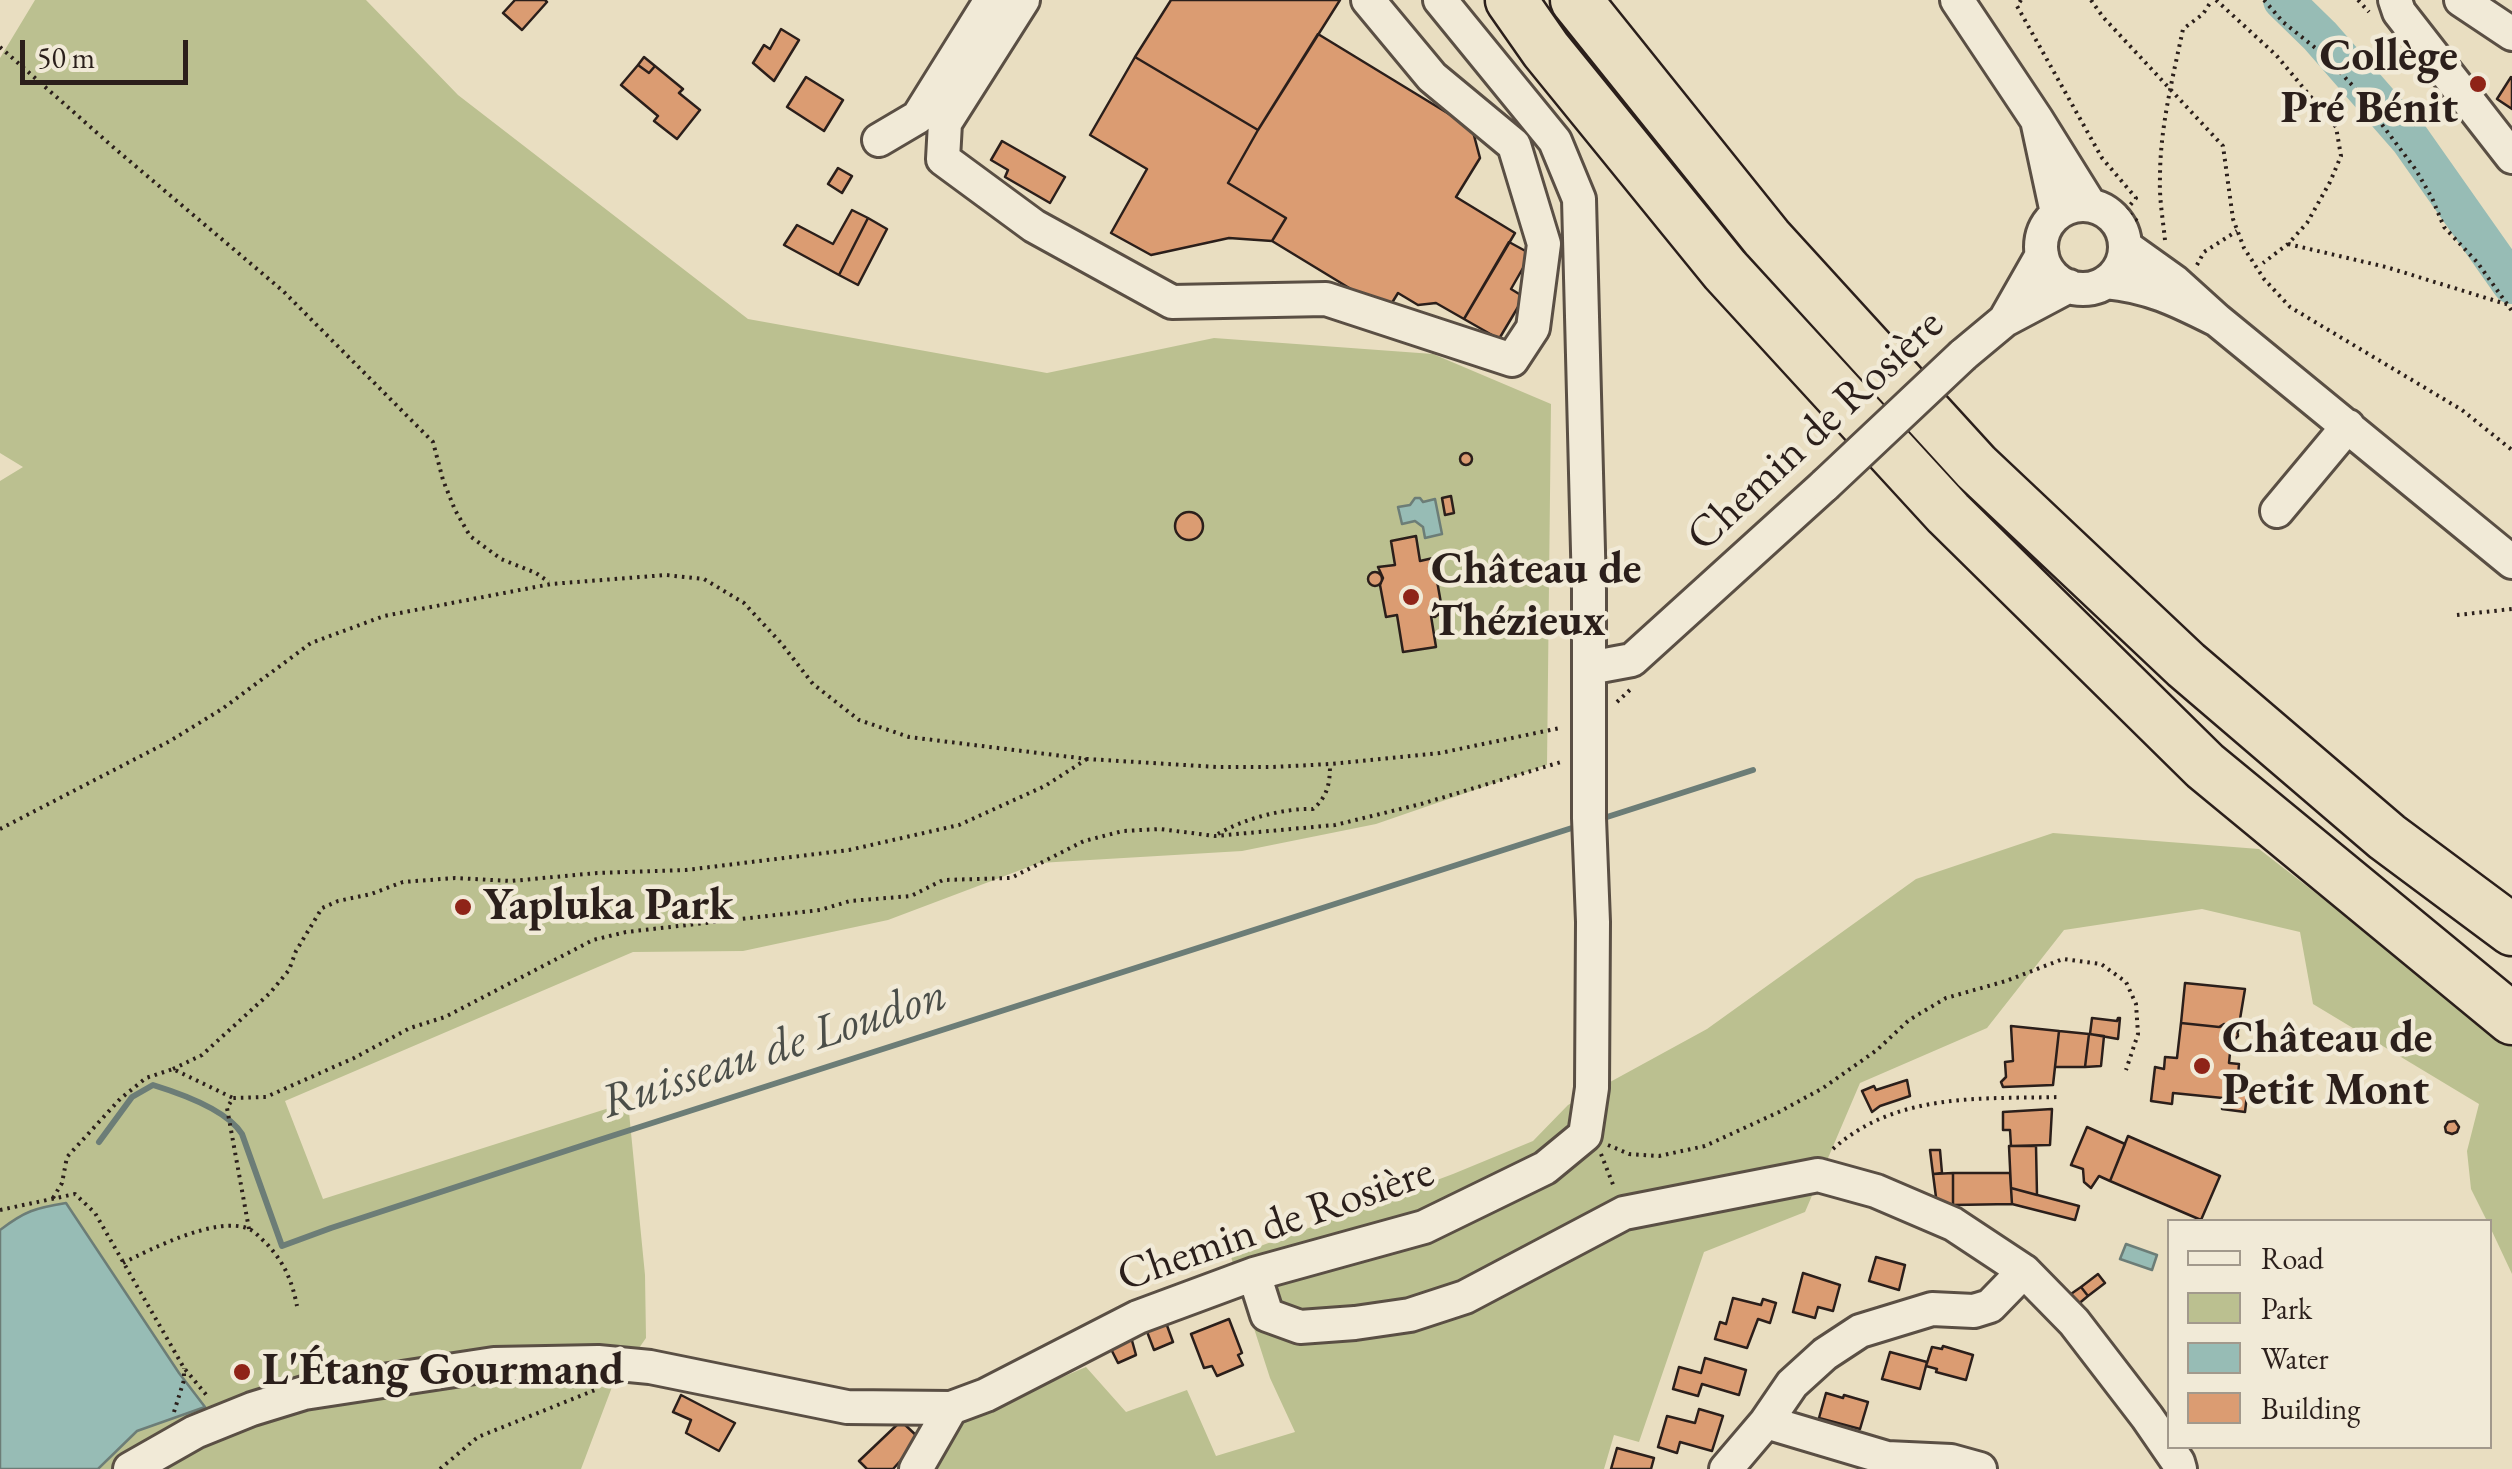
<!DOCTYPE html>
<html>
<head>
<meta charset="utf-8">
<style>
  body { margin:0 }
  #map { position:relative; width:2512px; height:1469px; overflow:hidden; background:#e9dec1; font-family:"EB Garamond",serif }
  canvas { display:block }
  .legend { position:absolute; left:2167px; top:1219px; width:325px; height:230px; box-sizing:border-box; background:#f1ead7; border:2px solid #a2998c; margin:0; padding:12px 18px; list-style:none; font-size:30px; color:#2b1f1b }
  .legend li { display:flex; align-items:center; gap:20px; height:50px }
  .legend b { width:50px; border:2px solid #a2998c }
  .scale { position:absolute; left:20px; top:40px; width:168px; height:45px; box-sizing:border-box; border:5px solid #2b1f1b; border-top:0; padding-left:12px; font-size:30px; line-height:35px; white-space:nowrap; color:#2b1f1b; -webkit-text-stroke:8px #f1ead7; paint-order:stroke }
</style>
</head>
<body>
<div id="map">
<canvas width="2512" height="1469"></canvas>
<ul class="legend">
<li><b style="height:12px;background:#f1ead7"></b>Road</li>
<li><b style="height:28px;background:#bbc090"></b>Park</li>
<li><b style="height:28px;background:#97bcb5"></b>Water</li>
<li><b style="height:28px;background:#db9c72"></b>Building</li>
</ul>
<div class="scale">50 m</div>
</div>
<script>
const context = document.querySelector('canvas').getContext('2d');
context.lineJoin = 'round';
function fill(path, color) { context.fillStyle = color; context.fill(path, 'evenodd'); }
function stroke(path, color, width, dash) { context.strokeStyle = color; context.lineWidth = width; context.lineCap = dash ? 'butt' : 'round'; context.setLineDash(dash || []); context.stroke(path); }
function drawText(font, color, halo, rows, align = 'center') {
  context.font = font + ' "EB Garamond",serif'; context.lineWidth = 9; context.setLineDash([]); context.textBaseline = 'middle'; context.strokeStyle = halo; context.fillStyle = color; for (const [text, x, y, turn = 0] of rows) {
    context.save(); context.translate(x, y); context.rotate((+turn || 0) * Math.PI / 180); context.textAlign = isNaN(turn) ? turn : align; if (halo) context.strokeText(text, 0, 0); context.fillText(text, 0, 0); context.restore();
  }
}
fill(new Path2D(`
  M35,0H366L458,95L748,319L1047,373L1214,338L1433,354L1551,404L1547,765L1376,824L1242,851L1039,863L888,920L743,951L633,952L285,1101L323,1199L628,1102L645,1275L646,1338L612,1387L581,1469H0V481L23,467L0,453V58Z
  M2053,833L2259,849L2512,1045V1274L2490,1227V1222L2487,1221L2471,1189L2467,1151L2479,1104L2313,1004L2300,932L2202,909L2064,930L1987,1028L1860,1083L1805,1212L1704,1252L1639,1442L1614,1435L1604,1469H935L962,1420L1086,1367L1126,1412L1187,1390L1216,1456L1295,1432L1270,1378L1231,1257L1453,1174L1533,1141L1568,1105L1707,1029L1916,879Z`), '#bbc090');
const water = new Path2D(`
  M1415,498H1420L1423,502L1435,499L1442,534L1425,538L1423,527L1415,521L1402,524L1398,507L1410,505Z
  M66,1203L179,1373L205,1407L137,1431L98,1469H0V1230C25,1211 35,1208 66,1203Z
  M2126,1244L2157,1255L2152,1270L2120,1259Z`);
fill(water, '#97bcb5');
stroke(water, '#6c7d77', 2.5);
stroke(new Path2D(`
  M1607,817L1753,770
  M99,1142L132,1097L153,1085C179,1093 227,1110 242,1134L282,1246L331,1228L596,1141L1575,827`), '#6c7d77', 6);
stroke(new Path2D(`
  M2283,0L2320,36L2410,139L2512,284`), '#97bcb5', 40);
const building = new Path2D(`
  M515,0H545L547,2L522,30L503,13Z
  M1171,0H1340L1258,130L1135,57Z
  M781,29L799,40L774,81L753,63L764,45L770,49Z
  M1318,34L1472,128L1480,158L1456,197L1515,233L1464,319L1436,303L1418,305L1398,293L1387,311L1272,241L1286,218L1228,183L1258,130Z
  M644,57L655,66L649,73L638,65Z
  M1135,57L1258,130L1228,183L1286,218L1272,241L1229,238L1151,255L1111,233L1147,169L1090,135Z
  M638,65L649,73L655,66L683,89L679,93L700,110L677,139L654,121L658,116L621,85Z
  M806,77L843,100L824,131L787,107Z
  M2511,77L2512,78V109L2497,99Z
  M1002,141L1065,177L1050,203L1005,177L1008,170L991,160Z
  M838,168L852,176L842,193L828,184Z
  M852,210L868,218L839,275L784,245L797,225L833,244Z
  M868,218L887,229L858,285L839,275Z
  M1509,242L1531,254L1511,289L1524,297L1499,339L1464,319Z
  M1460 459a6 6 0 1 1 12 0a6 6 0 1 1-12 0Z
  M1451,496L1454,513L1445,515L1442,498Z
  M1175 526a14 14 0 1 1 28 0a14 14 0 1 1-28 0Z
  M1416,536L1420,561L1433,558L1442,609L1437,610L1438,615L1435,617L1431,616L1436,647L1403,652L1397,615L1386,617L1380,585L1383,578L1378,567L1395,565L1391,541Z
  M1368 579a7 7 0 1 1 14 0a7 7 0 1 1-14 0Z
  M2185,983L2245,989L2238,1031L2232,1025L2224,1024L2219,1027L2181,1023Z
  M2092,1018L2117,1021L2118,1018H2120L2118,1039L2090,1034Z
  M2181,1023L2219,1027L2228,1024L2237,1028L2238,1036L2231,1043L2229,1063L2239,1064L2238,1076L2249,1078L2245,1112L2222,1109L2223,1098L2173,1093L2172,1104L2151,1101L2155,1067L2164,1069L2165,1057L2177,1058Z
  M2011,1026L2059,1031L2053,1085L2003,1087L2001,1082L2006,1077L2005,1062L2013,1061Z
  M2059,1031L2089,1034L2085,1067H2055Z
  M2089,1034L2104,1036L2101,1066L2085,1067Z
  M1907,1080L1910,1096L1880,1106L1872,1112L1862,1091L1874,1086L1876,1090Z
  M2052,1109L2050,1145L2011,1146L2010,1130H2003V1112Z
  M2455,1121L2459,1127L2457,1132L2452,1134L2446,1132L2445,1127L2448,1122Z
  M2087,1127L2125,1144L2110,1181L2099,1176L2091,1188L2084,1182L2083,1169L2071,1165Z
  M2128,1136L2220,1176L2201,1220L2110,1181Z
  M2009,1146H2036L2037,1195L2011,1188Z
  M1930,1150H1940L1942,1173L1933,1174Z
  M1953,1173H2010L2012,1204L1953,1205Z
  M1953,1173V1205H1937L1933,1174Z
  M2011,1188L2079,1206L2075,1220L2012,1204Z
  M1876,1257L1905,1265L1899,1290L1869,1281Z
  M1803,1273L1840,1285L1833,1311L1818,1307L1815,1318L1793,1312Z
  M2098,1274L2105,1283L2088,1296L2081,1287Z
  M2081,1287L2088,1296L2076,1306L2068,1296Z
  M1733,1298L1761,1305L1763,1299L1776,1303L1770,1323L1758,1319L1747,1348L1715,1339L1720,1322L1726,1324Z
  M1229,1319L1242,1353L1238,1355L1243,1365L1217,1376L1212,1366L1204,1368L1191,1334Z
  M1165,1320L1173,1342L1154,1350L1146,1329Z
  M1131,1337L1136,1355L1118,1363L1110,1347Z
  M1943,1346L1973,1355L1966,1380L1936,1372L1937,1369L1926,1366L1932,1347L1942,1349Z
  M1890,1352L1927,1362L1920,1389L1882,1379Z
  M1705,1358L1746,1370L1739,1395L1702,1384L1698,1396L1673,1389L1679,1367L1701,1373Z
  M1826,1393L1843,1398L1844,1395L1868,1402L1860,1429L1819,1418Z
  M681,1395L735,1423L719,1451L686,1433L691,1420L673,1412Z
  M1699,1409L1723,1416L1712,1451L1680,1442L1677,1453L1658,1447L1667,1416L1695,1423Z
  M901,1421L920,1439L893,1469H867L859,1461Z
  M1617,1448L1654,1458L1651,1469H1611Z`);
fill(building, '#db9c72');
stroke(building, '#2b1f1b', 2.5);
const minor = new Path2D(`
  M1023,0L945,123L943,159L1034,226L1172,302L1326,299L1512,360L1533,328L1544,244L1514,145L1432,77L1368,0
  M1957,0L2037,120
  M2395,0L2399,12L2512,157
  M2461,0L2512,34
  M879,140L918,117L991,0
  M2041 247a42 42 0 1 1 84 0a42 42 0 1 1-84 0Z
  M2057,213L2037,120L2090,205
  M2042,255L2005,320L2069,286
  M2106,282C2150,286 2179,301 2217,320L2175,282L2126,247
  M2217,320L2512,562
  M1963,355L2005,320
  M2277,511L2348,426
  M1589,668L1632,660L1825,485
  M1254,1274L1267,1315L1300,1327L1355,1323L1410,1315L1465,1297L1624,1213L1818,1175L1876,1191L1953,1224L2024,1271L2074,1322L2147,1417L2178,1462L2180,1469
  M1766,1422L1887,1458L1951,1461L1980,1469
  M130,1469L195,1432L252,1409L304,1393L494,1364L598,1362L650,1367L847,1407L951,1408L986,1395L1138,1317L1254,1274L1424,1227L1545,1168L1585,1135L1592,1088L1593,922L1589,818V590L1579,199L1555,141L1440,0
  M916,1469L951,1408
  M1726,1469L1766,1422L1792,1384L1825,1354L1860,1331L1932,1309L1974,1311L1990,1306L2024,1271`);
const highway = new Path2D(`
  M1511,0L1546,50L1725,270L1948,513L2205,766L2512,1019
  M1576,0L1767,238L1976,467L2186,665L2387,837L2512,930`);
stroke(minor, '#5a4f44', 38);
stroke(highway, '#2b1f1b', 55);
stroke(new Path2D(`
  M2021,0L2017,6L2102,158L2136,198L2126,210L2138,222
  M2091,0L2103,17L2223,146L2233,219L2244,248L2264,279L2290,307L2462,410L2512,450
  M2216,0L2276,55L2336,127L2341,156L2330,182L2307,223L2288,244L2263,263
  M2264,0L2283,22L2323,54L2353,86L2416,170L2432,198L2444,227L2477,262L2512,311
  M2358,0L2369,12
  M0,47L113,147L283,291L433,442L443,480L455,510L470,536L501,559L536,573L549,582
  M2165,240C2163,220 2159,198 2160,177C2160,127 2173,77 2183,29L2203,14L2212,0
  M2288,244L2386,267L2509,305
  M2197,265L2204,252L2237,231
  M2457,615L2512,609
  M1617,702L1632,688
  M0,829L170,741L222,709L311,643L384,616L551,584L666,575L704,579L744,603L781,643L813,684L859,720L909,737L1087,759L1217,767H1273L1330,764L1440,753L1560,728
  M1218,834C1243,819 1284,808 1313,809C1328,796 1330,783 1330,764
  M173,1069L202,1055L270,993L289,970L296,951L322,908L338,901L371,894L403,882L455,878L511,881L597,873L686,870L849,850L959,825L1045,786L1087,759
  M1608,1145L1629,1154L1659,1156L1705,1146L1779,1112L1823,1088L1877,1050L1909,1020L1946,998L2006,981L2063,959L2101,964L2126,982L2136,1004L2138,1034L2126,1070
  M1833,1149C1896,1092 1982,1099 2061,1097
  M1601,1154L1614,1187
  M53,1198L62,1183L67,1157L120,1099L146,1078L173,1069L233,1098
  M0,1210L75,1194L95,1213L184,1368L208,1397
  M249,1229L227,1108L233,1098L266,1097L354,1058L410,1028L445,1017L593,940L626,932L820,910L850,901L911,896L943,880L1011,878L1084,841L1123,831L1160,829L1215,836L1335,825L1421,804L1561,762
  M123,1263C151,1249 218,1215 249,1229C255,1231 262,1240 267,1244C285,1264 292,1281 297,1306
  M174,1412L184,1380V1368
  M440,1469L478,1437L595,1390`), '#2b1f1b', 4, [2.5, 5]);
stroke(minor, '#f1ead7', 32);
stroke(highway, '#e9dec1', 50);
const minorBridge = new Path2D(`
  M1825,485L1963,355`);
stroke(minorBridge, '#5a4f44', 38, []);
stroke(minorBridge, '#f1ead7', 32);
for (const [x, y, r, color] of [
  [2478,84,10,"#8f2418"],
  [1411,597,10,"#8f2418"],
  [463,907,10,"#8f2418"],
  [2202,1066,10,"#8f2418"],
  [242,1372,10,"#8f2418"]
]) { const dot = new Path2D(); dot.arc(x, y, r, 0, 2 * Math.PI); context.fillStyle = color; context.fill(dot); stroke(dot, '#f1ead7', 4); }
drawText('bold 45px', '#2b1f1b', '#f1ead7', [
  ["Collège",2458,58,"right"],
  ["Pré Bénit",2458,110,"right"],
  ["Château de",1431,571],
  ["Thézieux",1431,623],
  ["Yapluka Park",483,907],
  ["Château de",2222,1040],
  ["Petit Mont",2222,1092],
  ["L'Étang Gourmand",262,1372]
], 'left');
drawText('45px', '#2b1f1b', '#f1ead7', [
  ["Chemin de Rosière",1816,431,-43],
  ["Chemin de Rosière",1276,1225,-19]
]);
drawText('italic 48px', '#4b4e49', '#f1ead7', [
  ["Ruisseau de Loudon",774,1050,-18]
]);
</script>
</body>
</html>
